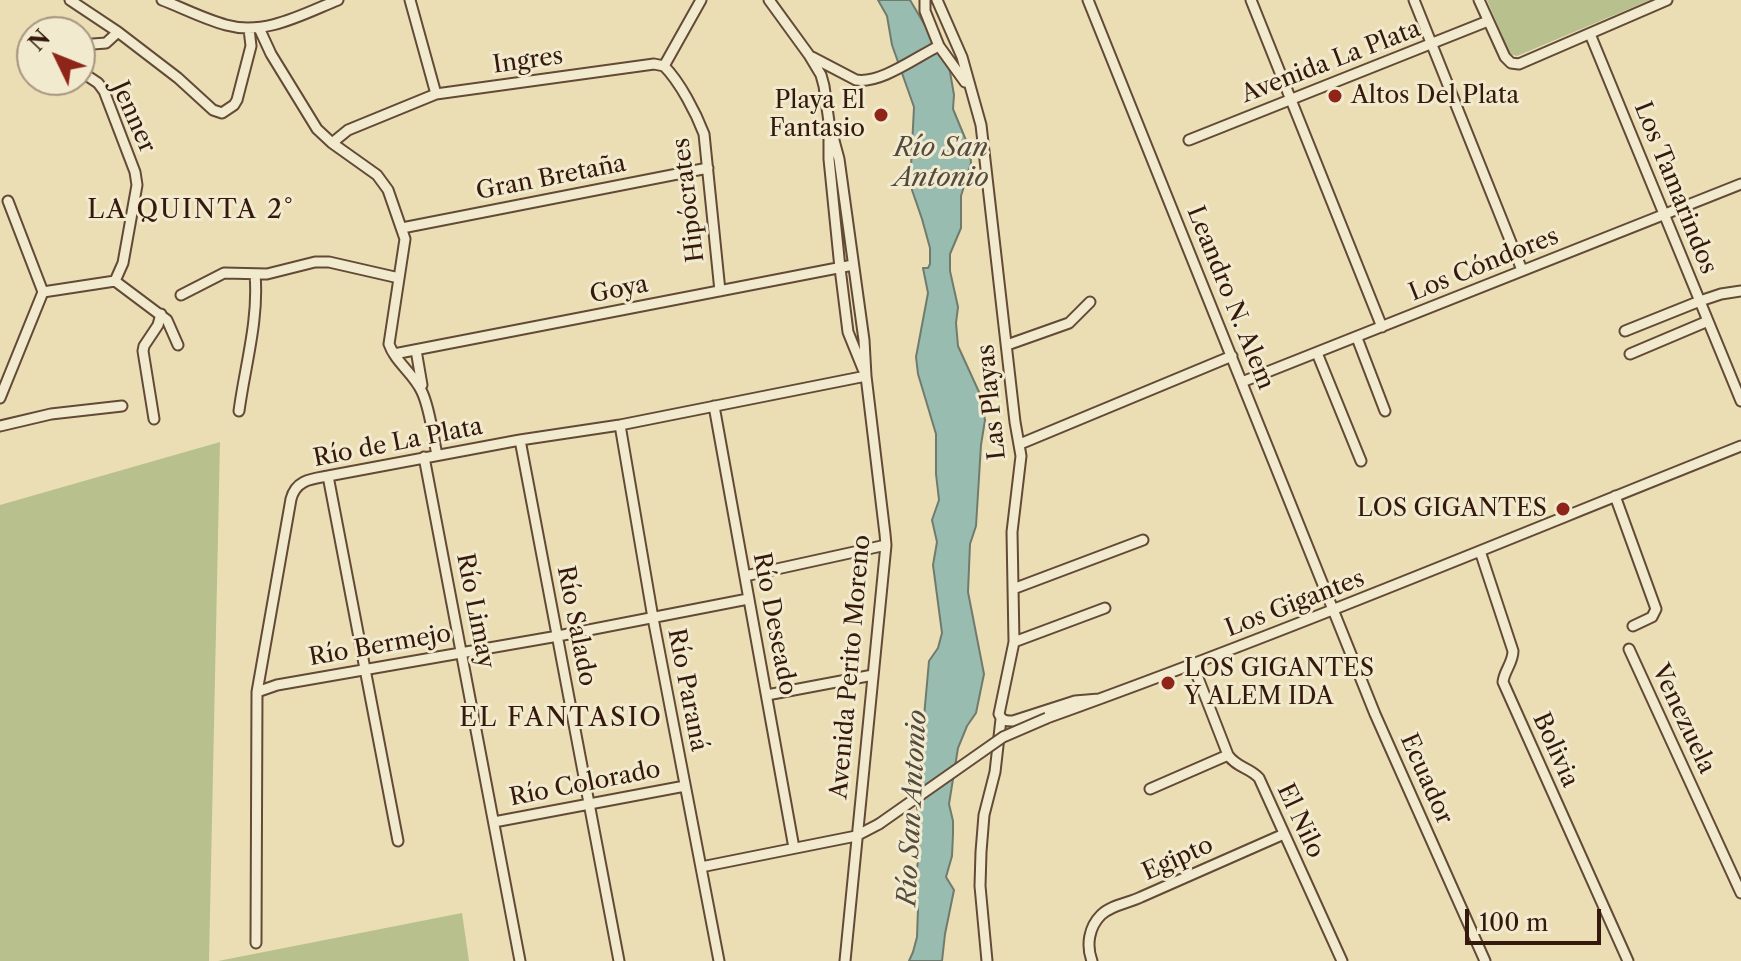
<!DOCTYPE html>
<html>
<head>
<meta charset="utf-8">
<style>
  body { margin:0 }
  #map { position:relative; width:1741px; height:961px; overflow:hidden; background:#ebdeb5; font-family:"Libre Caslon Text",serif }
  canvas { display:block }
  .north { position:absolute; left:16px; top:16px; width:80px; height:80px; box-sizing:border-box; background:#f2eacf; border:2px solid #a69681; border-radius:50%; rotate:313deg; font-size:22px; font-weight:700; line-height:32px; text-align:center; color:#35190c }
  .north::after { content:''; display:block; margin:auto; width:28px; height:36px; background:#8f2418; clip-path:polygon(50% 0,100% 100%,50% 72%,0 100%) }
  .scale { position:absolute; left:1465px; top:909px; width:136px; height:36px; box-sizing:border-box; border:4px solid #35190c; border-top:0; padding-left:10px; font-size:24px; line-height:28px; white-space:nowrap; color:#35190c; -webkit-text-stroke:6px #f2eacf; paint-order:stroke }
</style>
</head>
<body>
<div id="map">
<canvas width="1741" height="961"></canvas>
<div class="north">N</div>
<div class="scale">100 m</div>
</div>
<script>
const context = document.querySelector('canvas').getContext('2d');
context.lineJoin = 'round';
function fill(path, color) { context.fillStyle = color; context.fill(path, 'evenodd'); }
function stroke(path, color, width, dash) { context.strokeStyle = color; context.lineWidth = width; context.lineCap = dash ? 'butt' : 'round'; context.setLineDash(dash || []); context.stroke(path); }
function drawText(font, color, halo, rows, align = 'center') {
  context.font = font + ' "Libre Caslon Text",serif'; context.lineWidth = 6; context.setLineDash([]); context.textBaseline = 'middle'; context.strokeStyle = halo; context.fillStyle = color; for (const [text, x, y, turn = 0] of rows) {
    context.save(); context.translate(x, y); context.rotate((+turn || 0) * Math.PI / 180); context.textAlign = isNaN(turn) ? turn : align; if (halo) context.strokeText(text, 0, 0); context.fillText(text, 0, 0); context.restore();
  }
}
fill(new Path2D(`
  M1487,0H1650L1517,56L1510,54Z
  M220,442L209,961H0V505Z
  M462,913L469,961H218Z`), '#b8c18d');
const water = new Path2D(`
  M878,0H910L949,66L954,95L953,109L970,150L971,163L961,196V228L950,254V271L958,307L956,323L958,346L979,392L985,420L981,445L976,526L970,544L968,592L984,674L976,713L967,726L958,748L949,804L953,821V834L952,856L946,877L954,890L945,934L942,961H909L913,952L917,937L918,909L913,888L919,857L918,817L914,779L923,728L929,661L938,648L942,633L933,565L937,542L932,520L939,500L936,474V434L918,374L916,357L928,293L923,268H928L930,264V248L922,219L912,190L911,166L914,107L892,45L887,16Z`);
fill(water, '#98bcb0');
stroke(water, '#707b6e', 2);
const minor = new Path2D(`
  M70,0L118,32L106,43L80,45
  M162,0C183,8 204,19 226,25C265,36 303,14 338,0
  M410,0L436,94
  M769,0L809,55L821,75L824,86L829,122L839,159L864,340L866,376L885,534L886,545L845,961
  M925,0V11L939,46
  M937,0L962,57L981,125L1015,422L1021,456L1012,532L1014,642L999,714C1002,721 1006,721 1013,721L1075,701L1099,699
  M1088,0L1375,714L1485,961
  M1251,0L1382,327
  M1414,0L1522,270
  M1479,0L1505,57L1511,63L1519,64L1667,0
  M259,28L271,54L317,129L332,143L377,175L388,190L405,239L389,344C395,362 414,374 422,392C430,409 433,436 437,455
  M118,32L178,78L213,110L222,113L234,105L237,100L251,46L249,29
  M1590,34L1741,401
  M812,57L856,80C881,84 916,57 939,46L965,82
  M664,66C680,82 696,113 704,134L720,291
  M664,66L701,0
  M80,71L98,83L104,91L135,172L137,185L123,263L115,281
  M829,136V159L840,268L848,332L863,369
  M1189,140L1488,21
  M332,143L348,130L436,94L654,64L664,66
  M402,228L708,168
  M43,292L115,281L167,320L178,345
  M181,295L224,273L267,274L315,262H329L399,278
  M1625,331L1700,301L1721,294L1741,291
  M1357,338L1385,411
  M1007,345L1069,323L1090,302
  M416,350L422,385
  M1317,353L1361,461
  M394,354L853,265
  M1630,354L1708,321
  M1242,382L1741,184
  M0,398L43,292L8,201
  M714,406L794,848
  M239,411C245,366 259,320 255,274
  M154,419L143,351L144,346L158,325L161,314
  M620,425L653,618L719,961
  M0,426L51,414L122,406
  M520,440L619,961
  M1020,444L1232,356
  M424,457L520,961
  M328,476L398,841
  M1615,496L1656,609L1652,617L1633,626
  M1480,551L1513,651C1513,663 1504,671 1503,682L1628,961
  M745,576L886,545
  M1013,589L1143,540
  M1014,642L1105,608
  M1629,649L1741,893
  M1193,665L1228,755C1237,768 1249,767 1259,778L1342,961
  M257,692L277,685L558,636L748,599
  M767,695L873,675
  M1047,718C1281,634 1510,538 1741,446
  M1150,789L1228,755
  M494,822L685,786
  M701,867L856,836L879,824
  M256,943L257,692L291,499C296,480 311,479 328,476L520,440L620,425L866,376
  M987,961L980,886L981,852L984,815L995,772L1001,719
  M1092,961C1086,945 1089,927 1101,915C1111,905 1129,903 1141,897C1188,876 1236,855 1284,834`);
stroke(minor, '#624a36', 13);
stroke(minor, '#f2eacf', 9);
const minorBridge = new Path2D(`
  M879,824L1003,737L1047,718`);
stroke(minorBridge, '#624a36', 13, []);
stroke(minorBridge, '#f2eacf', 9);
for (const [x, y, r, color] of [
  [1335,96,8,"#8f2418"],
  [881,115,8,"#8f2418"],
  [1563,509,8,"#8f2418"],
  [1168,683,8,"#8f2418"]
]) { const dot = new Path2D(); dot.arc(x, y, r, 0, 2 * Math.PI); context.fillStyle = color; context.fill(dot); stroke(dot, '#f2eacf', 3); }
drawText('24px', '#35190c', '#f2eacf', [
  ["Ingres",528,61,-8],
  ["Avenida La Plata",1331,62,-21],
  ["Jenner",133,117,66],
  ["Gran Bretaña",551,178,-11],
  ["Los Tamarindos",1675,188,68],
  ["Hipócrates",689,200,-97],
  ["Los Cóndores",1484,265,-22],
  ["Goya",619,290,-11],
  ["Leandro N. Alem",1230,298,68],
  ["Las Playas",992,402,-96],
  ["Río de La Plata",398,443,-11],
  ["Los Gigantes",1295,604,-21],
  ["Río Limay",475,611,79],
  ["Río Deseado",774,624,79],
  ["Río Salado",576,626,79],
  ["Río Bermejo",380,646,-10],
  ["Avenida Perito Moreno",851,667,-85],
  ["Río Paraná",687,690,79],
  ["Venezuela",1683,719,65],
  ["Bolivia",1555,750,66],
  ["Ecuador",1426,779,66],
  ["Río Colorado",585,784,-11],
  ["El Nilo",1300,821,65],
  ["Egipto",1178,859,-24]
]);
drawText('24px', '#35190c', '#f2eacf', [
  ["Altos Del Plata",1351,96],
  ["Playa El",865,101,"right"],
  ["Fantasio",865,129,"right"],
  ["LOS GIGANTES",1547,509,"right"],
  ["LOS GIGANTES",1184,669],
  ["Y ALEM IDA",1184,697]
], 'left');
drawText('italic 26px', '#534a3d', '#f2eacf', [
  ["Río San",941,148],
  ["Antonio",941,178],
  ["Río San Antonio",913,808,-87]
]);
context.letterSpacing = '2px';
drawText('26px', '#35190c', '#f2eacf', [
  ["LA QUINTA 2°",191,210],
  ["EL FANTASIO",561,718]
]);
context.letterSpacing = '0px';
</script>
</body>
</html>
